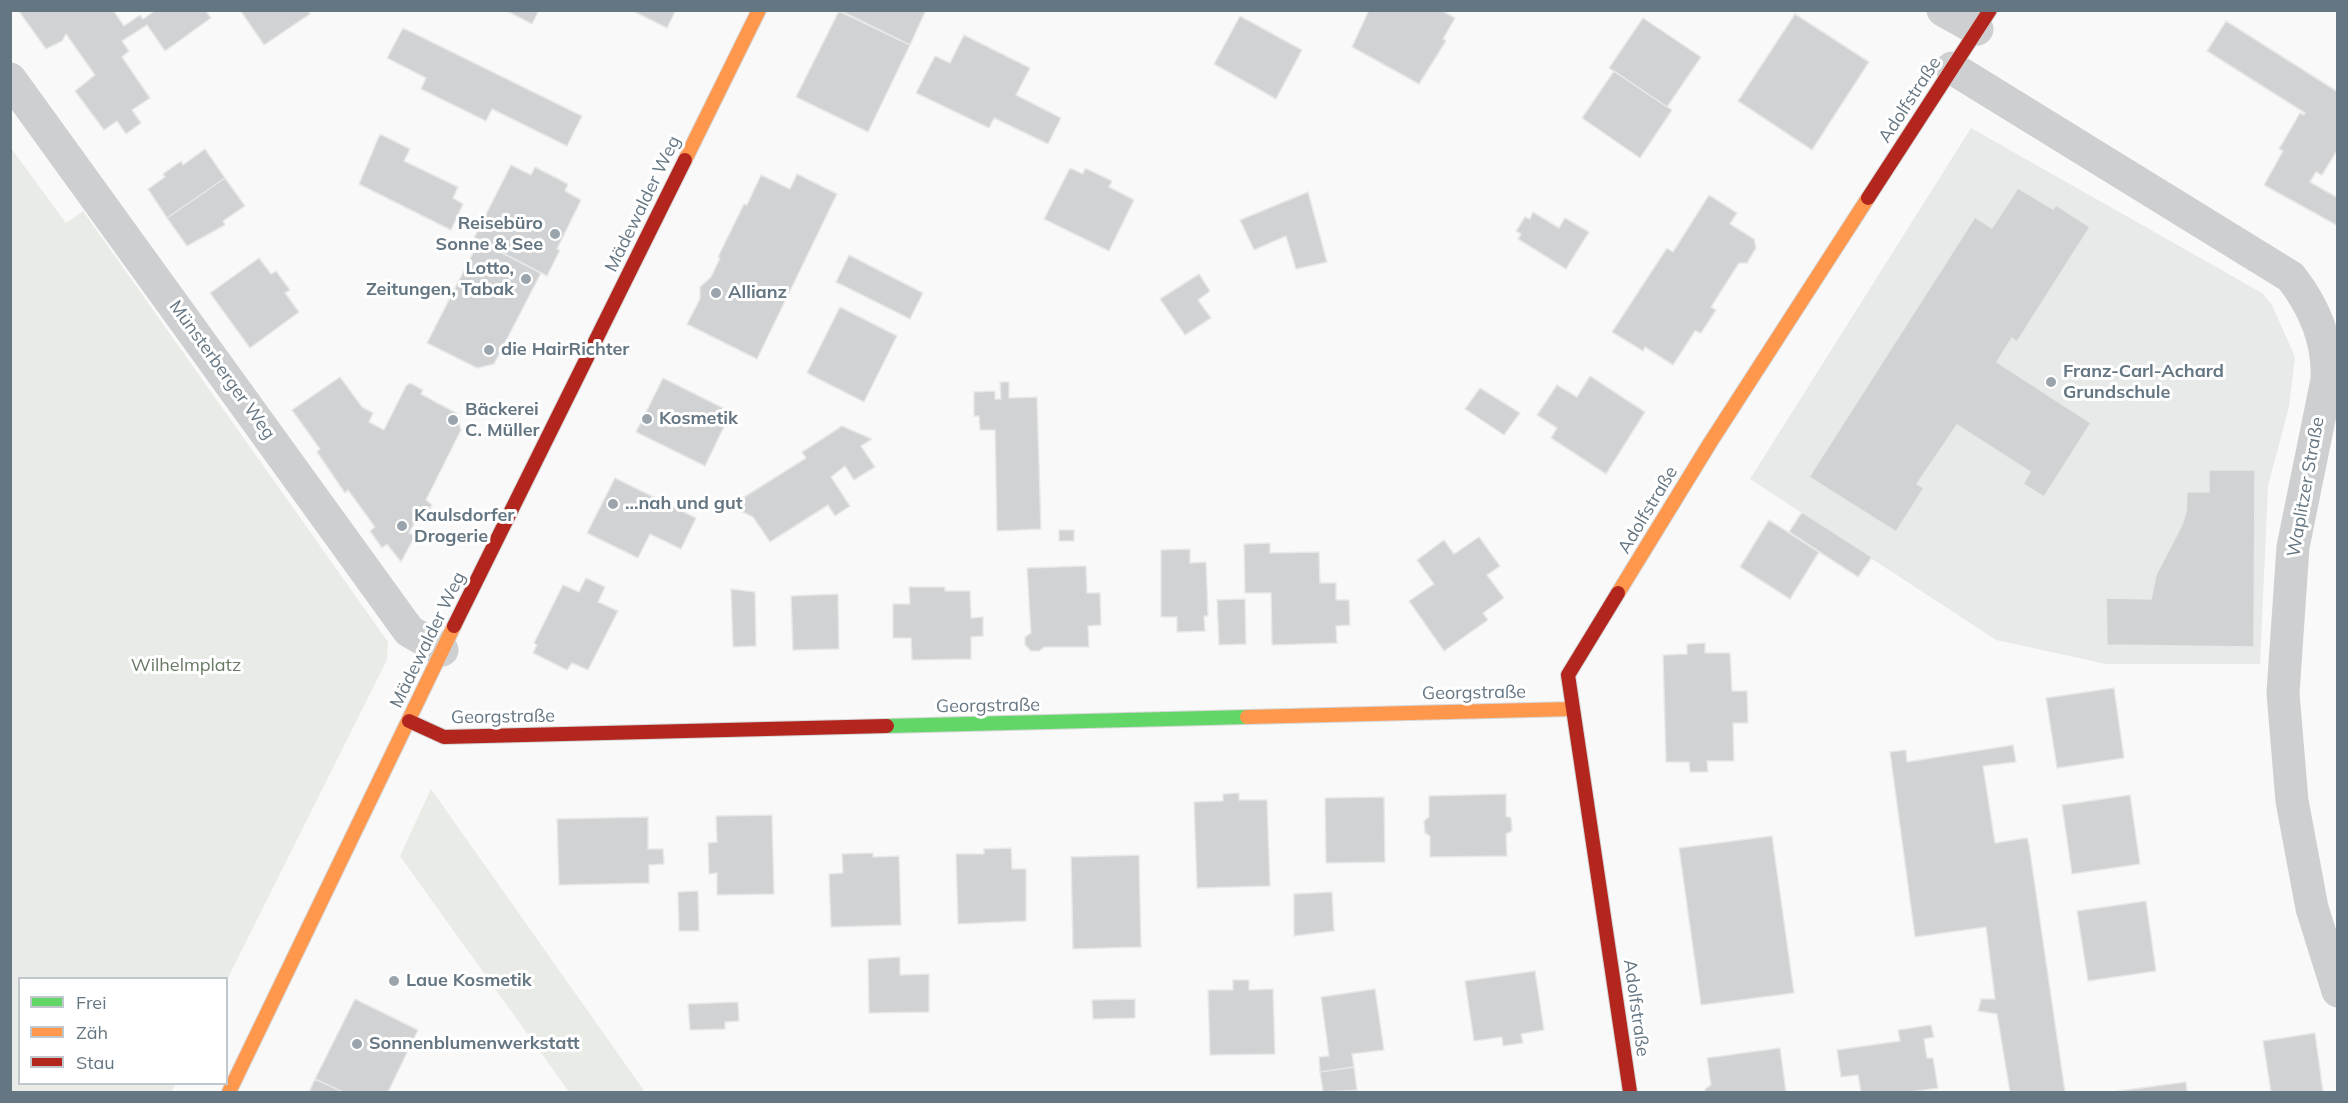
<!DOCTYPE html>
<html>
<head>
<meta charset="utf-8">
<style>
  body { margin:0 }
  #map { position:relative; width:2348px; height:1103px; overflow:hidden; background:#f9f9f9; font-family:Mulish,sans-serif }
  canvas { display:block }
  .frame { position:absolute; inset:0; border:12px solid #657683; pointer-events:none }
  .legend { position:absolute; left:18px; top:977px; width:210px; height:108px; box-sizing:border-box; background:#fff; border:2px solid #c1c8cd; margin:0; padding:8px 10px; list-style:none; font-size:18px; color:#657683 }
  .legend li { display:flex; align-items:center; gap:12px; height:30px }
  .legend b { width:30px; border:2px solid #c1c8cd }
</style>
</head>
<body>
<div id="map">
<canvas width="2348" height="1103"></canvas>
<div class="frame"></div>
<ul class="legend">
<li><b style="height:8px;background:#63d668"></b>Frei</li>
<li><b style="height:8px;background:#ff974d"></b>Zäh</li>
<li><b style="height:8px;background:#b3261e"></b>Stau</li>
</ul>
</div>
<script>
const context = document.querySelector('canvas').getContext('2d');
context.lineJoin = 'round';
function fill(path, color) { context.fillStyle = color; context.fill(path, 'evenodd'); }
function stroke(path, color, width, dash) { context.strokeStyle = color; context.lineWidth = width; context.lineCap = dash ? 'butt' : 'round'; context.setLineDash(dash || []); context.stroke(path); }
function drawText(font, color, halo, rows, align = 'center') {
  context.font = font + ' Mulish,sans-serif'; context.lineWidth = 6; context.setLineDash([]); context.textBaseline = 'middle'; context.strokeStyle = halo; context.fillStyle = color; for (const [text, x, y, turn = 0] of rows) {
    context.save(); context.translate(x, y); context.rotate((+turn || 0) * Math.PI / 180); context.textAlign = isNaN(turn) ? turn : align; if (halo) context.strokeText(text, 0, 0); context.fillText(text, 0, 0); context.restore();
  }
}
fill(new Path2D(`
  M1971,128L2262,293L2272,305L2295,357L2289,407L2268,486L2260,664H2106L1996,640L1750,479Z`), '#e8e9e9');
fill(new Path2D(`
  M11,148L66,223L83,211L388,642L387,660L227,980L20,978V1084H176L171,1092H11Z
  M431,789L645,1092H569L400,856Z`), '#e8ebe6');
const building = new Path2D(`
  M18,10H113L124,26L140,15L143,19L156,10H205L211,18L165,51L147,25L122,41L129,51L122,57L150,98L132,110L141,123L126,134L117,121L104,130L75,91L95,75L66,34L62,41L46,49Z
  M240,10H308L310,14L264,45Z
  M505,10H539L532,24Z
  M631,10H676L667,28Z
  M839,10H926L910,45Z
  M1369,10H1441L1455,18L1443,39L1446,41L1419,84L1352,47Z
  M839,11L910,45L868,132L796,97Z
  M1795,14L1869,62L1812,150L1738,101Z
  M1240,16L1302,50L1276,99L1214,64Z
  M1643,18L1701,57L1667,107L1609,68Z
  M2226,21L2338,92V149L2322,175L2316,172L2310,182L2338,198V226L2264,185L2283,151L2279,149L2300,113L2304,115L2305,113L2207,51Z
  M403,28L582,116L567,146L492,109L486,121L421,89L426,78L387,58Z
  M964,35L1030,68L1016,95L1061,118L1048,144L994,118L989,128L916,93L935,56L950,63Z
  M1614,71L1672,110L1640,158L1582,118Z
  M380,134L410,149L404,161L458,187L453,198L463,204L451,230L359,184Z
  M205,149L225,178L167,218L148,189L165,177L163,174L181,161L183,165Z
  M511,165L531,175L535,167L568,184L565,191L581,200L557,249L560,250L547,276L474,238Z
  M1070,168L1083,174L1085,168L1112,181L1109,187L1134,200L1109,251L1044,219Z
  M797,174L837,194L757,359L687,324L700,299V287L711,277L720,258L718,257L744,204L747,205L761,175L790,189Z
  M225,178L245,206L223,221L225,225L187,246L167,218Z
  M2018,188L2053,209L2056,205L2090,227L2017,342L2012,338L1997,362L2091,423L2044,497L2023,484L2030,472L1957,425L1917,484L1924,488L1896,532L1809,477L1975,217L1992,228Z
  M1308,192L1327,262L1296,269L1286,236L1254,250L1240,220Z
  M1709,195L1737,213L1730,224L1754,239L1756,248L1747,263H1739L1711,307L1716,310L1701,333L1695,331L1673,365L1645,347L1643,351L1612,332L1667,248L1673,252Z
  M1533,212L1559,228L1565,218L1589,232L1566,269L1518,239L1521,234L1516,231L1525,217L1530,219Z
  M479,241L541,273L494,364L477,368L427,343Z
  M849,255L923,293L910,319L836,282Z
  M259,258L271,274L276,271L290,290L285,293L299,312L250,348L210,293Z
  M1199,274L1210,291L1198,300L1211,318L1185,335L1160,299Z
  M840,307L897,336L864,402L807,373Z
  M1590,376L1645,412L1606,474L1551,438L1557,428L1537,415L1557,385L1577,397Z
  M340,377L362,407L373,413L369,422L384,430L406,386L410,383L423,390L421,394L456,413L461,430L426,500L432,505L423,520L418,517L409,533L415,536L401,562L387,544L382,548L370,531L375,527L348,490L345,493L317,452L320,449L292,410Z
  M663,378L731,412L705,466L636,432Z
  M1000,382H1009V398L1037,397L1041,529L997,531L995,430H980L979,416H974V392L995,391V399H1001Z
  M1480,388L1520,413L1504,435L1465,409Z
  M842,426L872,439L861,446L875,467L854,480L845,466L831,477L850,506L835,516L828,505L770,542L753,517L730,506L806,458L802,452Z
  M2209,470H2255L2254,647L2107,645L2106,598L2151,599L2156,575L2182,525L2186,512L2187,492H2209Z
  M615,478L696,518L681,549L650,534L638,558L587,533Z
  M1802,512L1872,557L1858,577L1789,532Z
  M1769,520L1819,552L1790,599L1740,567Z
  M1059,530H1074V541H1059Z
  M1479,537L1500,566L1487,575L1504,598L1483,613L1488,620L1444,651L1409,601L1434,584L1417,560L1444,540L1454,554Z
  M1270,543V553L1319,552L1320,583H1336V600H1349L1350,625L1336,626L1337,643L1272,645L1271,593H1245L1244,544Z
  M1190,549V563L1206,562L1208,616H1204L1205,631L1177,632V617H1161V550Z
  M1086,566L1087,593H1100L1101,625L1088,626L1089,647H1044L1039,651H1031L1025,645V637L1031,633L1027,568Z
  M586,578L605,587L598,602L618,611L588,670L572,663L567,670L533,653L537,645L534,643L563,585L579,592Z
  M909,587H945V591H970L971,618L983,617V636L971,637V659L912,660L911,638H893V604H910Z
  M731,589L755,592L756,646L733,647Z
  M838,594L839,649L793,650L791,596Z
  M1245,599L1246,644L1219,645L1217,600Z
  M1705,643V653H1730L1732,691H1747L1748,723H1733L1734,761H1707L1708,772H1690L1689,762H1666L1663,655L1687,654V644Z
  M2114,688L2124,758L2057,768L2046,698Z
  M2013,745L2016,762L1983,766L1995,843L2027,838L2029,845L2065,1092H2010L1997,1014L1978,1011L1981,999H1995L1986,927L1915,937L1890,752L1906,750L1907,762Z
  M1239,793V800H1267L1270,886L1197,888L1194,802L1223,801V794Z
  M1506,794V816L1511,818L1512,831L1506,834L1507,856L1430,857V836L1425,833L1424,821L1429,817V796Z
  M2130,795L2140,864L2072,874L2062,805Z
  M1384,797L1385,862L1326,863L1325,798Z
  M772,815L774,894L717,895V873L709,874L708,843L717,842L716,816Z
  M648,817V849H663L664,864L649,865V883L559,885L557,819Z
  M1772,836L1794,993L1701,1005L1679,848Z
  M1011,848L1012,869H1026V921L958,924L956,854H984V849Z
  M873,853V857L899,856L901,925L831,927L829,874L843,873L842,854Z
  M1139,855L1141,947L1073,949L1071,857Z
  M698,891L699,931H679L678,892Z
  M1332,892L1334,931L1294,936V894Z
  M2146,901L2156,971L2088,981L2077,911Z
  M900,957V975L929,974V1012L869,1013L868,959Z
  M1535,971L1544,1030L1521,1034L1523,1043L1503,1046L1502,1037L1474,1041L1465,981Z
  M1233,980H1249V990L1273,989L1275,1054L1210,1055L1208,990H1233Z
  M1375,989L1384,1050L1352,1054L1354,1067L1320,1072L1319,1057L1329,1056L1321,997Z
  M355,999L418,1030L388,1092H343L315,1079Z
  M1135,999V1018L1093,1019L1092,1000Z
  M738,1002L739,1021L725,1022V1029L690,1030L688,1004Z
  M1931,1025L1934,1037L1924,1039L1927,1058H1933L1938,1088L1910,1092H1861L1858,1075L1841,1077L1837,1050L1900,1041L1898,1030Z
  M2315,1033L2323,1092H2271L2263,1041Z
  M1780,1048L1786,1092H1705V1089L1711,1085L1707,1058Z
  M1354,1067L1357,1090L1323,1092L1320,1072Z
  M315,1079L343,1092H309Z
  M2186,1082L2187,1092H2111Z`);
fill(building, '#d0d2d3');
stroke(building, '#e8e8e8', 1.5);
const fast = new Path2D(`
  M887,726L1247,717`);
const slow = new Path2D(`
  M685,160L759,10
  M1618,593L1710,443L1868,198
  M1247,717L1572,709
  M229,1092L454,626`);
const jam = new Path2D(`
  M1868,198L1990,10
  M1618,593L1568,675L1630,1092
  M454,626L685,160
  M409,721L444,737L887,726`);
stroke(fast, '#d5d6d7', 16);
stroke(slow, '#d5d6d7', 16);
stroke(jam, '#d5d6d7', 16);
stroke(new Path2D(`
  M1943,10L1977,29
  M1952,68L2291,277C2315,308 2329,341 2327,380L2293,547L2283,693L2292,801L2312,908L2338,991
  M10,79L409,631L442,650`), '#cecfd0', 33);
stroke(fast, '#63d668', 14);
stroke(slow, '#ff974d', 14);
stroke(jam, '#b3261e', 14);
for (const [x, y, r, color] of [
  [555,234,6,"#99a4ac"],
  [526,279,6,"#99a4ac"],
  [716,293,6,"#99a4ac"],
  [489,350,6,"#99a4ac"],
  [2051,382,6,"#99a4ac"],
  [647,419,6,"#99a4ac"],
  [453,420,6,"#99a4ac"],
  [613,504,6,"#99a4ac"],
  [402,526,6,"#99a4ac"],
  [394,981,6,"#99a4ac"],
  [357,1044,6,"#99a4ac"]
]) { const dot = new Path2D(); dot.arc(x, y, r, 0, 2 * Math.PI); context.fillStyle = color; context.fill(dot); stroke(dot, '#fff', 2); }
drawText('18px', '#657683', '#fff', [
  ["Adolfstraße",1910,100,-57],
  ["Mädewalder Weg",643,204,-64],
  ["Münsterberger Weg",222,370,54],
  ["Waplitzer Straße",2306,487,-80],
  ["Adolfstraße",1648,510,-59],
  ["Mädewalder Weg",428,640,-64],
  ["Georgstraße",1474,693,-1],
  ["Georgstraße",988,706,-1],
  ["Georgstraße",503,717,-1],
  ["Adolfstraße",1636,1008,82]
]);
drawText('bold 18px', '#657683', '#fff', [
  ["Reisebüro",543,224,"right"],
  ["Sonne & See",543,245,"right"],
  ["Lotto,",514,269,"right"],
  ["Zeitungen, Tabak",514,290,"right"],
  ["Allianz",728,293],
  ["die HairRichter",501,350],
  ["Franz-Carl-Achard",2063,372],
  ["Grundschule",2063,393],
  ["Bäckerei",465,410],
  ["C. Müller",465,431],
  ["Kosmetik",659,419],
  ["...nah und gut",625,504],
  ["Kaulsdorfer",414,516],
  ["Drogerie",414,537],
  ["Laue Kosmetik",406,981],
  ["Sonnenblumenwerkstatt",369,1044]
], 'left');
drawText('18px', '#687a64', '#fff', [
  ["Wilhelmplatz",186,666]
]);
</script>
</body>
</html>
